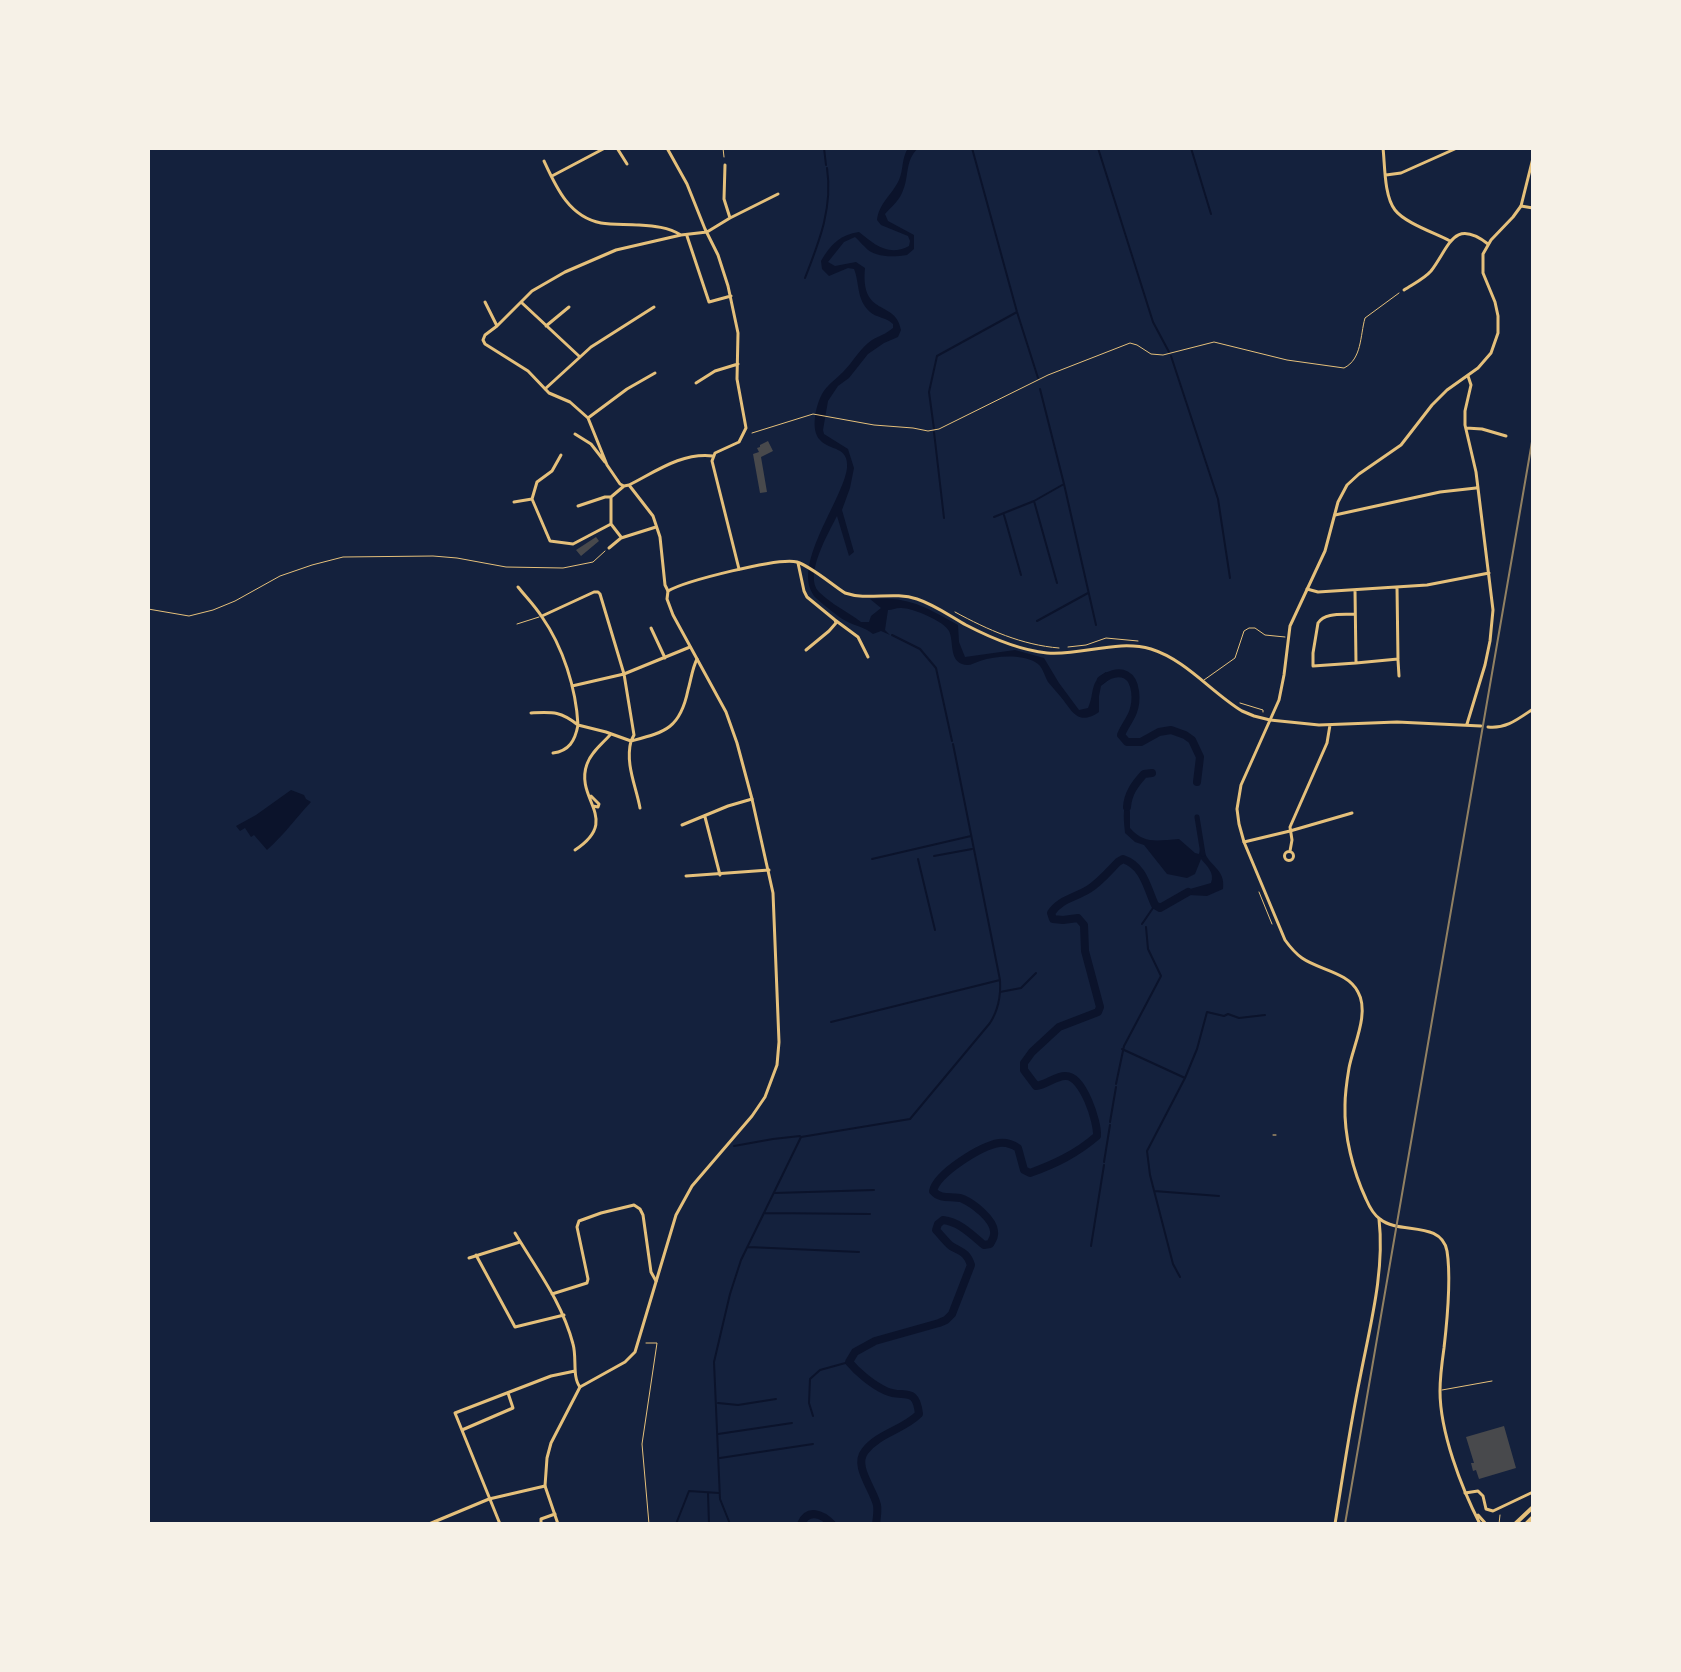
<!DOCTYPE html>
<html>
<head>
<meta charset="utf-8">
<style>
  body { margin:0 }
  #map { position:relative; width:1681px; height:1672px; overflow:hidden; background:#14213d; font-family:"Space Grotesk",sans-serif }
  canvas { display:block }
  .frame { position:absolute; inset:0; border:150px solid #f6f1e7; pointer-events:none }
</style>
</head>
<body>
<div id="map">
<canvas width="1681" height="1672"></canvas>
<div class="frame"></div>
</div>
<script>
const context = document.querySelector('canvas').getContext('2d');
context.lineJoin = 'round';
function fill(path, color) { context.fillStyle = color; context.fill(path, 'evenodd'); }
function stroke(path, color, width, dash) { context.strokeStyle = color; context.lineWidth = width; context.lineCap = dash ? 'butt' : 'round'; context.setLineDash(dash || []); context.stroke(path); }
fill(new Path2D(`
  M908,148H918C904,162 910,176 902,193C898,202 891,207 885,214L888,221L914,235V249L907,255C894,257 874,258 865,247C861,244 859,240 855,237L844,242L828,262L835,266L856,262L865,268C860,318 896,299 901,330L898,337L884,343L868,354L849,378L838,386L828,401L823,430L824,434L848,449L854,468L850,488L842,510L854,552L849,556L837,516C829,532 803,576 819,592C831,604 848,612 861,622H869L871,616L881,608L870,599C909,596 925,607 958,625L959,642L965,657L1015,650L1044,658L1059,683L1079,710L1088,708C1095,693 1089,682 1106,672L1111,678L1101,686L1099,696V712C1077,727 1072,710 1060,696C1056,691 1052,687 1048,682C1044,675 1043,666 1035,662C1020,654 996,656 980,661C974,663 969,667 962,664C949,659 954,641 949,631C944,621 911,607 900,608C896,608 892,610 888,610L885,630L890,635L881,631L873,634C865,627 855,626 846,621C838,617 824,605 817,599C787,570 843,501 847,468C849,446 830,451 820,440C810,430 816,405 822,394C827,385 836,379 843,372C853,362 860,348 872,340C879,336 886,334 893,328V324C886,317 877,318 870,312C856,299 860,284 854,269L848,268L829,276L822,269L821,261C830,245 841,234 859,232C874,244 888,257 909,246L910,241L908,236L881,225L877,220C879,203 892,195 899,180C904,168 901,160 908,148Z
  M291,790L304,795L306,799L311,802C296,818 283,836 267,850L254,835L251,837L245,828L240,831L236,826L256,815Z
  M1127,800L1130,812V828C1145,845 1158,840 1179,839L1195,853L1199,854L1200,849L1203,848C1208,867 1226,868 1223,889L1207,896L1189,895L1180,897L1190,889L1211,883C1215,873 1207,866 1201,859L1195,874L1187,878L1167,874L1144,845L1135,842L1125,833C1124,822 1122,810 1127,800Z`), '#0b132b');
stroke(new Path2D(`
  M824,148L826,165
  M972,148L1017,312L1038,378
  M1098,148L1153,322L1169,352
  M1191,148L1211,214
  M805,278C819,242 833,208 827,168
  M1171,356L1218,499L1230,578
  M1040,389L1064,484L1096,625
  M934,429L929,392L937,356L1017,312
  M934,432L944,518
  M1034,501L1057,583
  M1004,515L1021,575
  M994,517L1034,501L1064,484
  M1037,621L1088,593
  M892,635L920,649L936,668L952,741
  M934,856L972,849
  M872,859L971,836
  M918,859L935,930
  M1142,924L1155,905
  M1000,992L1021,988L1036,973
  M831,1022L1000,980
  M1122,1049L1185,1078L1147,1151L1150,1175L1173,1264L1180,1277
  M1185,1078L1197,1049L1207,1012L1224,1016L1228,1014L1239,1018L1265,1015
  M1116,1084L1124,1046L1161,976L1148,949L1146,927
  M1110,1122L1116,1087
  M734,1146L773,1139L800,1136
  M1104,1162L1110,1125
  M1154,1191L1219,1196
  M775,1193L874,1190
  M764,1213L870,1214
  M1091,1246L1104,1165
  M748,1247L859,1252
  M718,1403L738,1405L776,1399
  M813,1416L809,1403L810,1379L820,1370L849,1362
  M718,1434L792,1423
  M720,1458L813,1444
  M708,1493L709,1524
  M676,1524L689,1491L719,1493
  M730,1524L720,1499L714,1362L730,1294L741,1260L801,1137L910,1119L990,1023C999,1009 1001,996 1000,980L953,744`), '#0b132b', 2);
stroke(new Path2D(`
  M1197,817L1203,854`), '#0b132b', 5);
stroke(new Path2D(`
  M1101,680C1108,675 1118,671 1126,675C1137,681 1137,701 1133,712C1130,720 1124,727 1121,735L1127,742H1141L1159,732L1171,730L1185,735L1192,740L1200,757L1197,782
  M1127,807C1128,793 1135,784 1144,774L1152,773
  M801,1524C808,1508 822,1514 832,1524
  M876,1524C877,1517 878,1511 877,1505C873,1488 853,1466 865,1451C879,1433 903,1430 919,1414C916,1385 903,1399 886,1391C873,1385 858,1373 849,1362L855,1352L875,1341L939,1323L946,1320L952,1314L971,1265C967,1252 961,1252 951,1246C946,1242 941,1235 936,1230L938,1224L943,1220C960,1222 972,1235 984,1245L990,1244C993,1239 995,1236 994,1231C993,1219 974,1204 963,1199C952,1195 942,1201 933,1191C937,1173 981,1146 999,1143C1007,1142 1012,1144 1018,1148L1024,1170L1030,1173C1055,1164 1076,1154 1097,1136C1098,1122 1083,1076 1066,1076C1057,1075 1046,1085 1036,1086L1024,1070V1063L1032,1052L1059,1027L1098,1012L1100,1007L1085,951L1084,925L1078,918L1063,920L1053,919L1051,913C1060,899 1075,898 1089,889C1100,882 1109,871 1118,862L1123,859C1144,866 1147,888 1155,905L1160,908L1188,892`), '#0b132b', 8);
fill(new Path2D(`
  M768,441L773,451L761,457L767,492L760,493L753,454L759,452L757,448L760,447V445Z
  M596,537L599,541L581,556L576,550Z
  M1504,1426L1516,1468L1479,1479L1476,1470L1473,1471L1471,1463H1474L1466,1437Z`), '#48494c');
stroke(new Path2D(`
  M723,148L724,157
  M752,433L813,414L874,425L913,428L928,431L939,429L1048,375L1130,343L1137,345L1151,354L1163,355L1214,342L1287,360L1344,368C1362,359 1360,336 1365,318L1399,293
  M148,609L189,616L213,610L235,601L280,576L312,565L343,557L433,556L457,558L506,567L563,568L593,562L605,551
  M955,612C988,630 1022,645 1059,648
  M1068,647L1086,645L1106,638L1138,641
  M1240,703L1263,710V712
  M1259,892L1272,924
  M1273,1135H1276
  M646,1343H657L642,1444L649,1524
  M1499,1524L1500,1515`), '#e5c07b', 1);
stroke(new Path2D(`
  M517,624L539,617
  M1204,680L1235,658L1244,631L1249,628H1255L1265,635L1285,637
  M1442,1390L1492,1381`), '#e5c07b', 1);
stroke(new Path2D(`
  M617,148L627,164
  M667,148L687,184L705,229L718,255L728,286L738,333L737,379L746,428L739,442L715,453L712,461L739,569
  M1383,148C1385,165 1384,196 1395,210C1405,223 1435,233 1450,241
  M544,161C556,187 569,217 601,223C613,225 626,224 639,225C654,226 668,227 681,235
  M725,165L724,199L730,218
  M1386,175L1401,173L1457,148
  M552,176L605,148
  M1521,206L1533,208
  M687,236L709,302L731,296
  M1404,290C1413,284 1424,279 1431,271C1449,248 1453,217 1488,244
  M485,302L497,326
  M521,302L580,357
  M546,326L569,307
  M696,383L715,371L738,364
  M545,389L591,347L654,307
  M588,418L627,389L655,373
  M1466,428L1482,429L1506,436
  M575,434L591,444L605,462
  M561,455L552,471L537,482L532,499L550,541L573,544L611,524V497L624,486L629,485
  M624,486L620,484L607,465L588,418L570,402L549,393L528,371L485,344L483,340L485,335L497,326L532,291L565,272L616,250L681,235L707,232L730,218L778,194
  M514,502L532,499
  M578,506L605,497H611
  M1335,515L1440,492L1476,488
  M611,524L621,537
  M609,548L621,538L656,527
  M798,563L804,591L807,597L835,620L858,637L868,657
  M518,587C526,597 535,606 542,617C563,647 576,688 578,725L606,732L631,741L634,735L624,674L600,594L598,592H594L542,616
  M1307,589L1318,592L1427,585L1489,573
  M1355,590L1356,663L1398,659L1397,587
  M668,591L665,585L660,537L653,516L629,485C655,472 682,452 713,456
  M1355,614C1343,615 1325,612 1318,623L1313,653V666L1356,663
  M651,628L665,658
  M806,650L829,631L836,623L835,620
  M1398,660L1399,676
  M572,686L624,674L690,647
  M531,713C553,712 560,711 578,725C575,741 569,751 553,753
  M1270,720L1319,725L1397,722L1481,726
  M1467,724L1485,665L1490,641L1493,610L1476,472L1465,425V411L1471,385L1468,376
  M1488,727C1506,729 1518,719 1533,709
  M591,796L599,804L598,807L593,806
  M640,808C636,786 625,764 631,741C665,732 680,729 688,690C691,680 692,669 697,659
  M705,817L720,875
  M682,825L728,806L752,799
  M1244,842L1290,831L1352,813
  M575,850C622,819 574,800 587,764C591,752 603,743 611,734
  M1290,851L1292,840L1290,827L1327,743L1330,725
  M1284.5 856a4.5 4.5 0 1 1 9 0a4.5 4.5 0 1 1-9 0Z
  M686,876L769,870
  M515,1233C537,1270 562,1302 573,1344C577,1358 572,1377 580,1387
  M476,1255L515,1327L564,1315
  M469,1258L520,1242
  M552,1294L587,1283L588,1279L577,1227L579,1221L601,1213L634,1205L640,1209L643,1215L651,1272L656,1281
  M462,1430L513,1408L508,1393
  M1465,1493L1478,1491L1483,1496L1486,1509L1493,1511L1533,1492
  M429,1524L489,1499L545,1486
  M500,1524L455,1413L551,1376L575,1371
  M541,1524V1519L555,1514
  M1335,1524C1343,1475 1350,1426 1360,1378C1370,1326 1385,1271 1379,1219`), '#e5c07b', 3);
stroke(new Path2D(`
  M1478,1515L1486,1524
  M558,1524L545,1486L547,1458L551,1443L580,1387L625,1362L635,1352L676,1215L692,1186L752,1116L765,1097L777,1065L779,1042L773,893L752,799L737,743L726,712L673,615L667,599L668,591C685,581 779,557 797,562C812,567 831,584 845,593C868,601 893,591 917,599C935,605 950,616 966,625C991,638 1019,650 1047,653C1082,656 1116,639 1151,649C1186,660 1211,692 1242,711L1254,716L1270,720
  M1480,1524C1461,1487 1440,1432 1440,1391C1440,1377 1442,1362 1444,1348C1447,1322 1451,1276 1447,1251C1441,1220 1399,1235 1380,1219C1374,1215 1369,1206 1366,1199C1353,1171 1344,1136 1345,1105C1345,1093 1347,1080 1349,1068C1353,1046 1370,1013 1358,992C1348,972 1319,970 1302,958C1295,953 1290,947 1285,940L1244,842L1239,824L1237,809L1241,785L1279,700L1284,675L1290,626L1325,551L1338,502L1347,485L1359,474L1401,445L1432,405L1447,390L1478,368L1491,353L1498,333V316L1495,302L1483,273V254L1491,240L1513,217L1521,206L1533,158`), '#e5c07b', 3);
stroke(new Path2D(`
  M1515,1524L1533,1507
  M1526,1524L1533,1517`), '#e5c07b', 4);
stroke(new Path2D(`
  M1345,1524L1533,436`), '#918062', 2);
</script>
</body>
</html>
